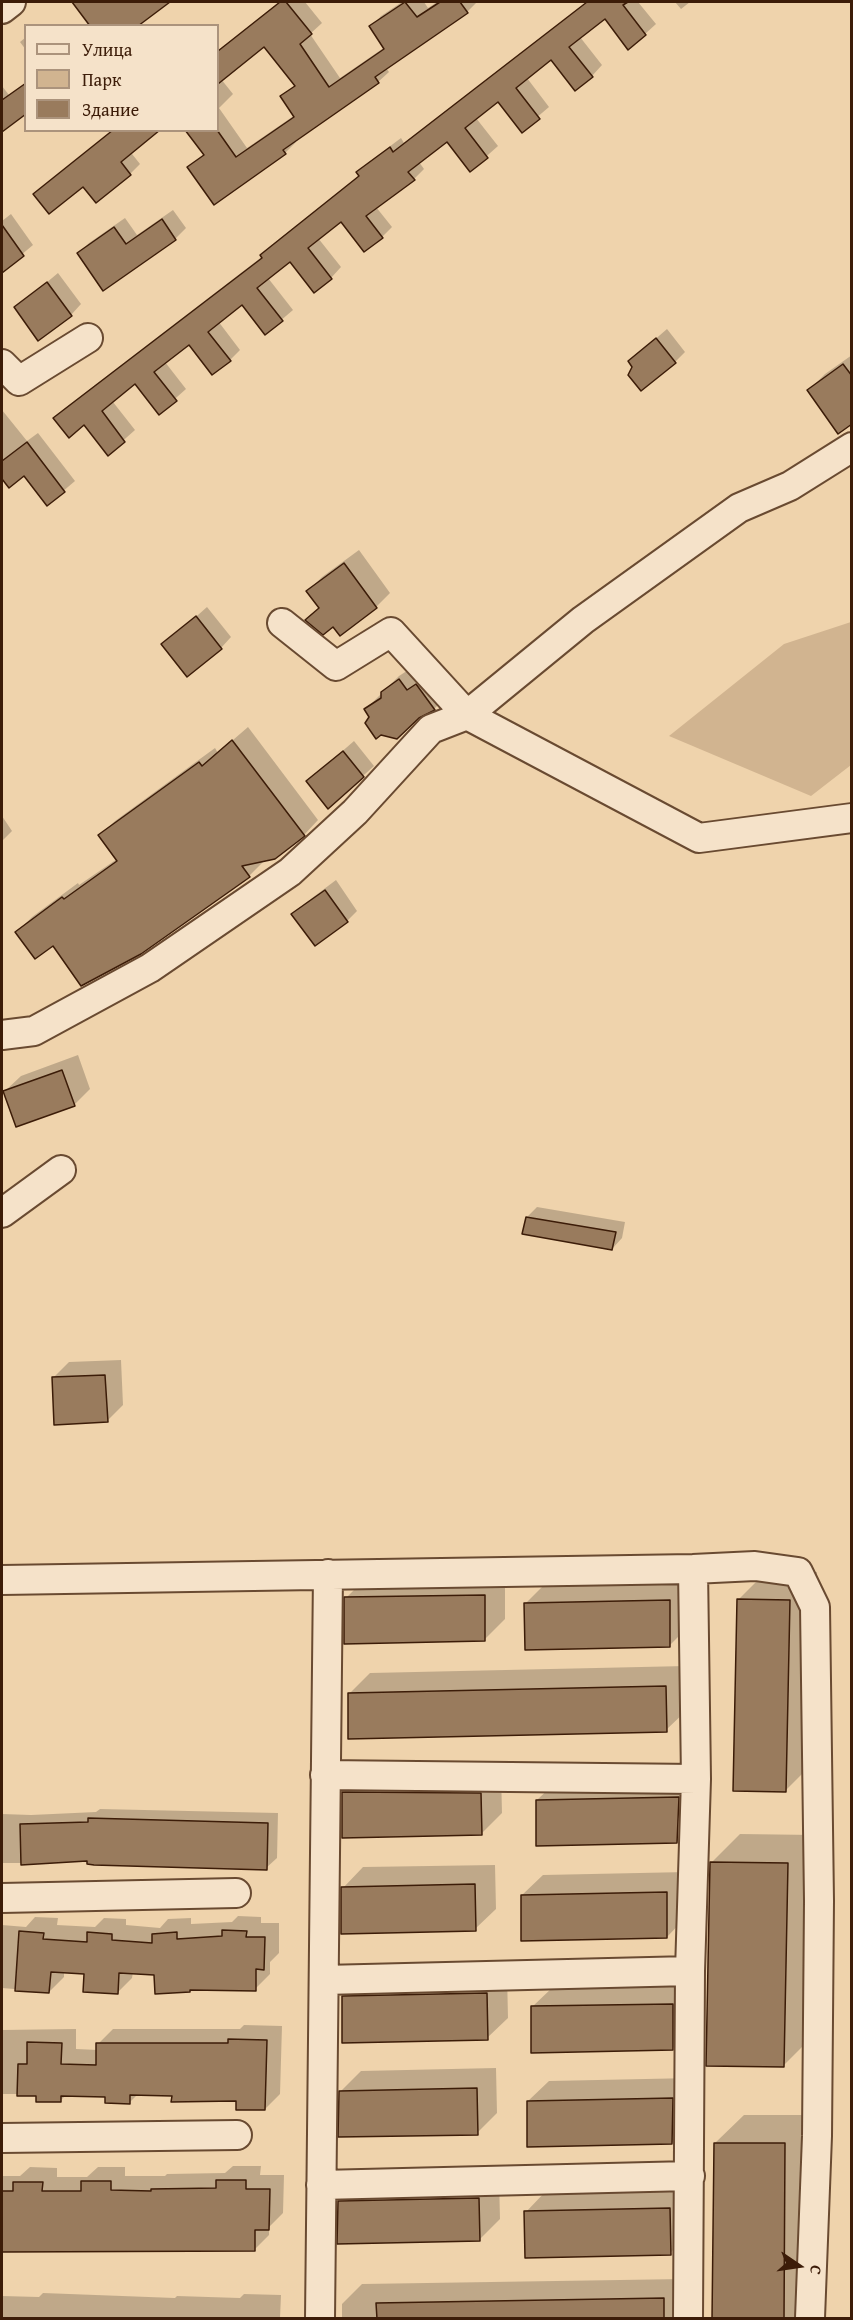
<!DOCTYPE html>
<html>
<head>
<meta charset="utf-8">
<style>
  body { margin:0 }
  #map { position:relative; width:853px; height:2320px; overflow:hidden; background:#efd3ac; font-family:"Gentium Book Plus",serif }
  canvas { display:block }
  .frame { position:absolute; inset:0; border:3px solid #3c1c08; pointer-events:none }
  .legend { position:absolute; left:24px; top:24px; width:195px; height:108px; box-sizing:border-box; background:#f5e2c9; border:2px solid #ab937c; margin:0; padding:8px 10px; list-style:none; font-size:18px; color:#3c1c08 }
  .legend li { display:flex; align-items:center; gap:12px; height:30px }
  .legend b { width:30px; border:2px solid #ab937c }
  .north { position:absolute; left:769px; top:2236px; width:60px; height:60px; -webkit-text-stroke:4px #f5e2c9; paint-order:stroke; rotate:103deg; font-size:16px; font-weight:700; line-height:24px; text-align:center; color:#3c1c08 }
  .north::after { content:''; display:block; margin:auto; width:21px; height:27px; background:#3c1c08; clip-path:polygon(50% 0,100% 100%,50% 72%,0 100%) }
</style>
</head>
<body>
<div id="map">
<canvas width="853" height="2320"></canvas>
<div class="frame"></div>
<ul class="legend">
<li><b style="height:8px;background:#f5e2c9"></b>Улица</li>
<li><b style="height:16px;background:#d1b490"></b>Парк</li>
<li><b style="height:16px;background:#997b5d"></b>Здание</li>
</ul>
<div class="north">С</div>
</div>
<script>
const context = document.querySelector('canvas').getContext('2d');
context.lineJoin = 'round';
function fill(path, color) { context.fillStyle = color; context.fill(path, 'evenodd'); }
function stroke(path, color, width, dash) { context.strokeStyle = color; context.lineWidth = width; context.lineCap = dash ? 'butt' : 'round'; context.setLineDash(dash || []); context.stroke(path); }
fill(new Path2D(`
  M851,622V765L811,796L669,736L784,644Z`), '#d1b490');
fill(new Path2D(`
  M74,2H108L116,12L130,2H167L136,26H92Z
  M279,2H305L322,23L310,34L340,78L385,47L371,27L381,16L402,2H424L428,8L437,2H477L467,12L386,68L389,72L378,82L294,140L296,142L285,153L214,202L189,167L205,153L187,130H218V51ZM265,45L296,84L282,96L295,115L247,148L219,108L233,94L221,79Z
  M588,2H638L656,24L645,34L605,17L580,37L602,65L592,76L551,58L527,78L549,107L522,130L499,100L476,118L498,146L471,170L447,139L419,162L424,169L414,179L376,207L392,227L382,237L341,220L318,238L341,267L331,278L291,260L268,278L293,310L266,333L242,303L218,321L240,350L230,360L189,343L165,362L186,389L159,413L135,382L113,402L135,430L108,454L84,423L55,418L65,408L263,256L262,255L272,245L360,175L358,172L369,162L401,138L404,143Z
  M675,2H690L681,9Z
  M26,37V50L20,42Z
  M26,83V112L2,131V86L9,95Z
  M113,130L140,164L130,174L35,194Z
  M173,210L186,228L175,239L103,289L79,253L89,243L125,218L137,235Z
  M11,214L33,245L2,271V221Z
  M58,273L81,304L71,315L16,308Z
  M667,329L685,352L675,362L634,367L630,361Z
  M852,355V422L809,390L825,374Z
  M2,410L27,441L38,433L75,481L48,504L24,473L9,486L2,476Z
  M359,550L390,593L376,607L340,634L333,625L307,620L320,607L308,591L322,577Z
  M207,607L231,637L221,648L172,638Z
  M416,665L450,693L435,708L418,716H371L366,709L399,676Z
  M248,727L318,820L304,835L264,861L249,876L53,944L17,932L32,917L78,883L79,885L117,859L100,835L115,821L215,748L218,753Z
  M354,741L374,766L328,807L308,781Z
  M2,816L12,831L2,841Z
  M336,880L357,911L347,921L293,914L304,904Z
  M78,1055L90,1089L74,1105L5,1091L21,1076Z
  M537,1207L625,1222L622,1238L612,1249L527,1217Z
  M121,1360L123,1405L107,1421L53,1378L69,1362Z
  M767,1571L817,1572L814,1762L786,1790L738,1600Z
  M505,1575V1619L485,1639L346,1598L366,1578Z
  M689,1580L690,1625L670,1645L525,1604L546,1583Z
  M686,1666L687,1710L666,1730L349,1694L370,1673Z
  M364,1772L501,1773L502,1813L481,1834L344,1792Z
  M699,1777L697,1821L677,1842L537,1800L558,1780Z
  M100,1809L278,1813L277,1858L266,1868L88,1859L43,1863H2V1814L31,1815L96,1812Z
  M740,1834L815,1835L812,2037L784,2065L711,1863Z
  M495,1865L496,1909L475,1929L343,1888L363,1867Z
  M687,1872V1916L667,1937L522,1895L543,1875Z
  M238,1916L261,1917V1923H279V1953L270,1962V1974L255,1989L155,1973L133,1972L132,1978L117,1993L86,1973L64,1971V1977L49,1992L2,1988V1925L26,1927L35,1917L58,1918L57,1925L95,1927L104,1918L126,1919V1925L160,1928L168,1919L191,1918V1924L232,1922Z
  M507,1973L508,2018L487,2038L343,1997L363,1976Z
  M693,1984V2028L672,2049L532,2007L553,1987Z
  M244,2025L282,2026L280,2094L265,2109L237,2099L173,2095L138,2094L130,2102L107,2095H66L60,2101L38,2094H2V2030L76,2029V2049L98,2050V2044L113,2029H240Z
  M496,2068L497,2113L477,2133L340,2092L361,2071Z
  M693,2078L692,2122L672,2143L528,2101L549,2081Z
  M744,2115H813L811,2318H714L715,2143Z
  M233,2166H261L260,2175H284L283,2213L269,2227V2235L254,2250L2,2251V2176H20L30,2167L57,2168V2177H87L98,2167H125V2176H165L167,2174L225,2173Z
  M499,2178L500,2219L479,2240L339,2202L360,2181Z
  M690,2188L691,2233L670,2253L526,2212L546,2191Z
  M684,2279V2318H342V2304L362,2284Z
  M43,2293L175,2298L177,2296L240,2298L244,2294L281,2295L280,2318H2V2296L39,2297Z`), '#0003');
const building = new Path2D(`
  M72,2H170L138,26H90Z
  M280,2H286L312,34L300,44L329,87L384,49L369,26L405,2L417,17L440,2H460L468,13L375,77L379,83L283,150L286,154L214,205L187,167L204,155L185,130H217L236,157L294,117L280,96L295,86L264,47L218,84V51Z
  M587,2H628L623,5L646,35L628,50L605,19L569,47L593,77L575,91L551,60L516,88L540,119L522,133L498,102L465,128L488,158L470,172L447,142L408,172L415,180L366,216L383,238L364,252L341,222L308,248L332,279L314,293L290,262L257,288L283,321L265,335L242,305L208,332L231,361L212,375L189,345L154,372L177,401L159,415L135,384L102,411L125,442L108,456L84,425L69,438L53,418L262,258L260,255L359,176L356,172L390,147L393,152Z
  M26,83V114L2,132V100Z
  M113,130H160L121,162L131,175L96,203L83,187L49,214L33,194Z
  M162,219L176,240L103,291L77,253L114,227L126,244Z
  M2,225L24,256L2,273Z
  M47,282L72,316L38,341L14,307Z
  M656,338L676,363L641,391L628,375L632,367L628,361Z
  M843,364L852,376V424L838,434L807,390Z
  M27,442L65,492L47,506L24,476L9,488L2,479V461Z
  M344,563L377,608L340,636L333,627L323,635L305,620L319,608L306,591Z
  M196,616L222,649L187,677L161,644Z
  M399,679L407,690L416,684L435,710L419,718L397,739L381,735L376,739L365,723L369,717L364,709L381,698V692Z
  M232,740L305,836L275,859L242,866L250,877L141,954L81,986L53,946L35,959L15,932L62,897L64,899L117,861L98,835L199,762L202,766Z
  M343,751L364,777L328,809L306,781Z
  M325,890L348,922L315,946L291,914Z
  M62,1070L75,1106L16,1127L3,1091Z
  M526,1217L616,1232L612,1250L522,1234Z
  M105,1375L108,1422L54,1425L52,1377Z
  M485,1595V1641L344,1644V1597Z
  M737,1599L790,1600L786,1792L733,1791Z
  M670,1600V1647L525,1650L524,1603Z
  M666,1686L667,1732L348,1739V1693Z
  M342,1792L481,1793L482,1835L342,1838Z
  M679,1797L677,1843L536,1846V1800Z
  M88,1818L268,1823L267,1870L94,1865L87,1864V1861L21,1865L20,1824L88,1822Z
  M710,1862L788,1863L784,2067L706,2066Z
  M475,1884L476,1931L341,1934V1887Z
  M667,1892V1938L521,1941V1895Z
  M222,1930L247,1931L246,1937H265L264,1970L256,1969V1991L190,1990V1992L155,1994L154,1975L119,1973L118,1994L83,1992L84,1974L51,1972L49,1993L15,1991L19,1931L44,1933L43,1939L87,1942V1932L112,1934V1940L152,1943V1934L177,1932V1939L222,1936Z
  M487,1993L488,2040L342,2043V1996Z
  M673,2004V2050L531,2053V2006Z
  M228,2039L267,2040L265,2110H236V2101L171,2102L172,2096L130,2095V2104L105,2103V2097L61,2096V2102H36V2096H17L18,2064H27V2042L62,2043L61,2064L96,2065V2043H228Z
  M477,2088L478,2135L338,2137L339,2091Z
  M673,2098L672,2144L527,2147V2101Z
  M714,2143H785L784,2319H712Z
  M216,2180H246V2189H270L269,2230H255V2251L2,2252V2191H13V2182H43L42,2191H81V2181H111V2190L151,2191V2189L216,2188Z
  M479,2198L480,2241L337,2244L338,2201Z
  M670,2208L671,2255L525,2258L524,2211Z
  M664,2298V2319H377L376,2303Z`);
fill(building, '#997b5d');
stroke(building, '#3c1c08', 1.5);
const minor = new Path2D(`
  M2,9L11,2
  M2,364L19,381L88,338
  M282,623L336,666L391,632L467,715L583,620L739,508L790,486L852,447
  M2,1035L34,1031L150,968L290,872L355,812L431,729L467,715L699,838L852,818
  M2,1213L61,1170
  M2,1580L693,1569L755,1566L798,1572L815,1607L819,1901L817,2136L810,2318
  M325,1775L696,1779
  M2,1898L236,1893
  M324,1980L690,1971
  M2,2138L237,2135
  M321,2185L690,2176
  M320,2318L328,1574
  M688,2318L690,1971L696,1779L693,1569`);
stroke(minor, '#694a31', 32);
stroke(minor, '#f5e2c9', 28);
</script>
</body>
</html>
